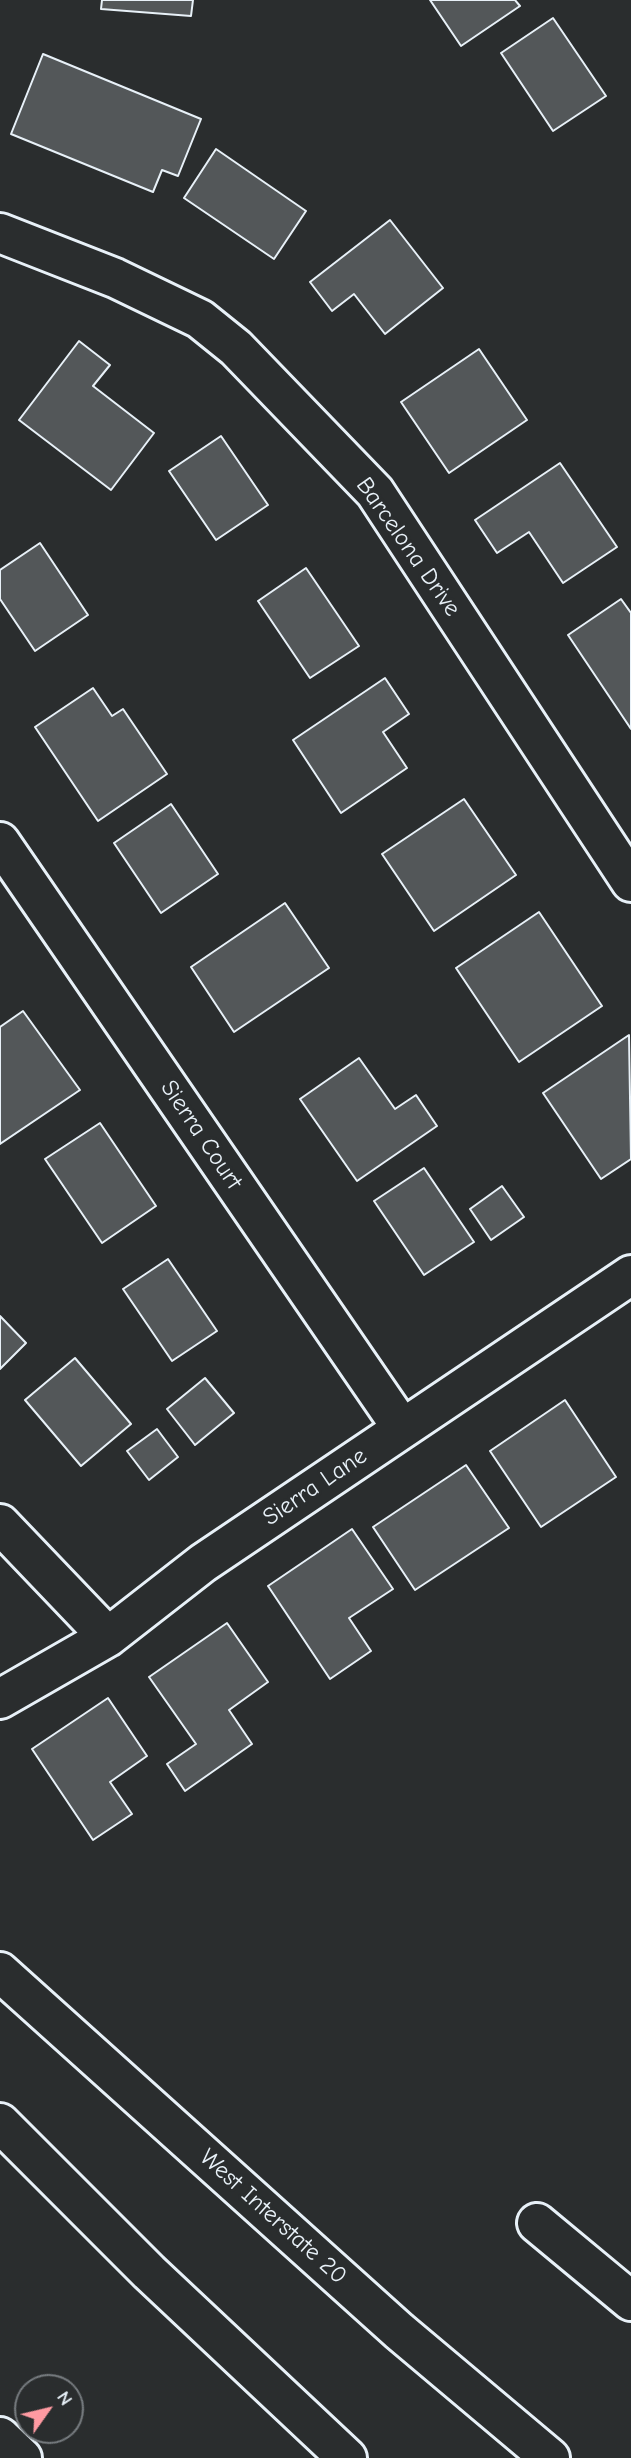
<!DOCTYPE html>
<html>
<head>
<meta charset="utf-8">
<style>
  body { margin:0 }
  #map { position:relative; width:631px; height:2458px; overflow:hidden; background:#2a2d2e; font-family:"Comic Neue",sans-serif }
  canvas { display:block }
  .north { position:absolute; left:14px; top:2374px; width:70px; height:70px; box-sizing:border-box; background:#2a2d2e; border:2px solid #767b7f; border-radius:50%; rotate:56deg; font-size:19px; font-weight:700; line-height:28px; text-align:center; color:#e8f1f8 }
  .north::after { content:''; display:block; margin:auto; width:24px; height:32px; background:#ff9aa2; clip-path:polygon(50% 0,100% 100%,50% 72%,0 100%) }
</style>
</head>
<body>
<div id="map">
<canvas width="631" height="2458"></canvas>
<div class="north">N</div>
</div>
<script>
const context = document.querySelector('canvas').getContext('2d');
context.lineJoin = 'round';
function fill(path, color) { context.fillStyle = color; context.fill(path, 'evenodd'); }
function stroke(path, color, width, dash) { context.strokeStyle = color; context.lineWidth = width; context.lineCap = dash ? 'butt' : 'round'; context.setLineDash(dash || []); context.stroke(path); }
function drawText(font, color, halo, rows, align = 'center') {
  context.font = font + ' "Comic Neue",sans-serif'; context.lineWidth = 6; context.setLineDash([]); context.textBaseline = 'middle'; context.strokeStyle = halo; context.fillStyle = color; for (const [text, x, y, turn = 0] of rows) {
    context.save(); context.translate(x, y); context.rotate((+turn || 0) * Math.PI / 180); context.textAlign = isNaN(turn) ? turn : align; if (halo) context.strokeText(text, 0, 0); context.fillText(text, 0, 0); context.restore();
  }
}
const building = new Path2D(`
  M102,0H193L191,16L101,9Z
  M430,0H515L520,6L461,46Z
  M553,18L606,96L553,131L501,53Z
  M43,54L201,119L178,176L162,170L153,192L11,134Z
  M216,149L306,211L274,259L184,198Z
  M390,220L443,288L385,334L354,294L332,311L310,282Z
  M79,341L110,365L93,386L154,433L111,490L19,420Z
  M479,349L527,420L449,473L401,402Z
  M221,436L268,505L216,540L169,471Z
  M560,463L617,547L563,583L529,532L497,553L475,520Z
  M40,543L88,615L35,651L0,599V570Z
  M306,568L359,646L310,678L258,601Z
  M621,599L631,613V729L568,635Z
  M385,678L409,714L383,732L407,768L341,813L293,740Z
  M93,688L112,716L123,709L167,774L98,821L35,727Z
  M464,799L516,875L434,931L382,854Z
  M171,804L218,874L161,913L114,843Z
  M285,903L329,968L234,1032L191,967Z
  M539,912L602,1006L519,1062L456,968Z
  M23,1011L80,1090L0,1144V1027Z
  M629,1035L631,1159L601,1179L543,1093Z
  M359,1058L395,1109L416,1095L437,1126L357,1181L300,1099Z
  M100,1123L156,1206L102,1243L45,1159Z
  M424,1168L474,1242L424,1275L374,1201Z
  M502,1186L524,1217L491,1240L470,1209Z
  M168,1259L217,1331L172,1361L123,1289Z
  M0,1316L26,1343L0,1369Z
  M75,1358L131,1424L81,1466L25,1400Z
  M205,1378L234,1413L195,1445L167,1409Z
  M565,1400L616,1477L541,1527L490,1451Z
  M157,1429L178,1457L149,1480L127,1451Z
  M466,1465L509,1528L415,1590L373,1527Z
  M352,1529L393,1589L349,1618L371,1651L330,1679L268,1586Z
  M227,1623L268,1682L229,1710L252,1744L185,1791L167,1764L196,1744L149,1677Z
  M108,1698L147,1756L110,1782L132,1814L93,1840L32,1749Z`);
fill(building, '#535759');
stroke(building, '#e8f1f8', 2);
const minor = new Path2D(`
  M0,233L115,278L200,319L236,348L375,492L631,882
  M0,842L402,1428
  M0,1524L108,1637
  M0,1699L108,1637L203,1563L631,1275
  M537,2223L631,2301`);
const major = new Path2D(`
  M0,1972L399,2331L550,2458`);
const highway = new Path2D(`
  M0,2123L149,2272L347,2458
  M0,2437L22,2458`);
stroke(minor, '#e8f1f8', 44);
stroke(major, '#e8f1f8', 44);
stroke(highway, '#e8f1f8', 44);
stroke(minor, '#2a2d2e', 38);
stroke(major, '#2a2d2e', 38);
stroke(highway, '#2a2d2e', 38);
drawText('24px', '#e8f1f8', '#2a2d2e', [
  ["Barcelona Drive",408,547,55],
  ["Sierra Court",201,1135,56],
  ["Sierra Lane",315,1487,-34],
  ["West Interstate 20",273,2217,42]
]);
</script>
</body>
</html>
